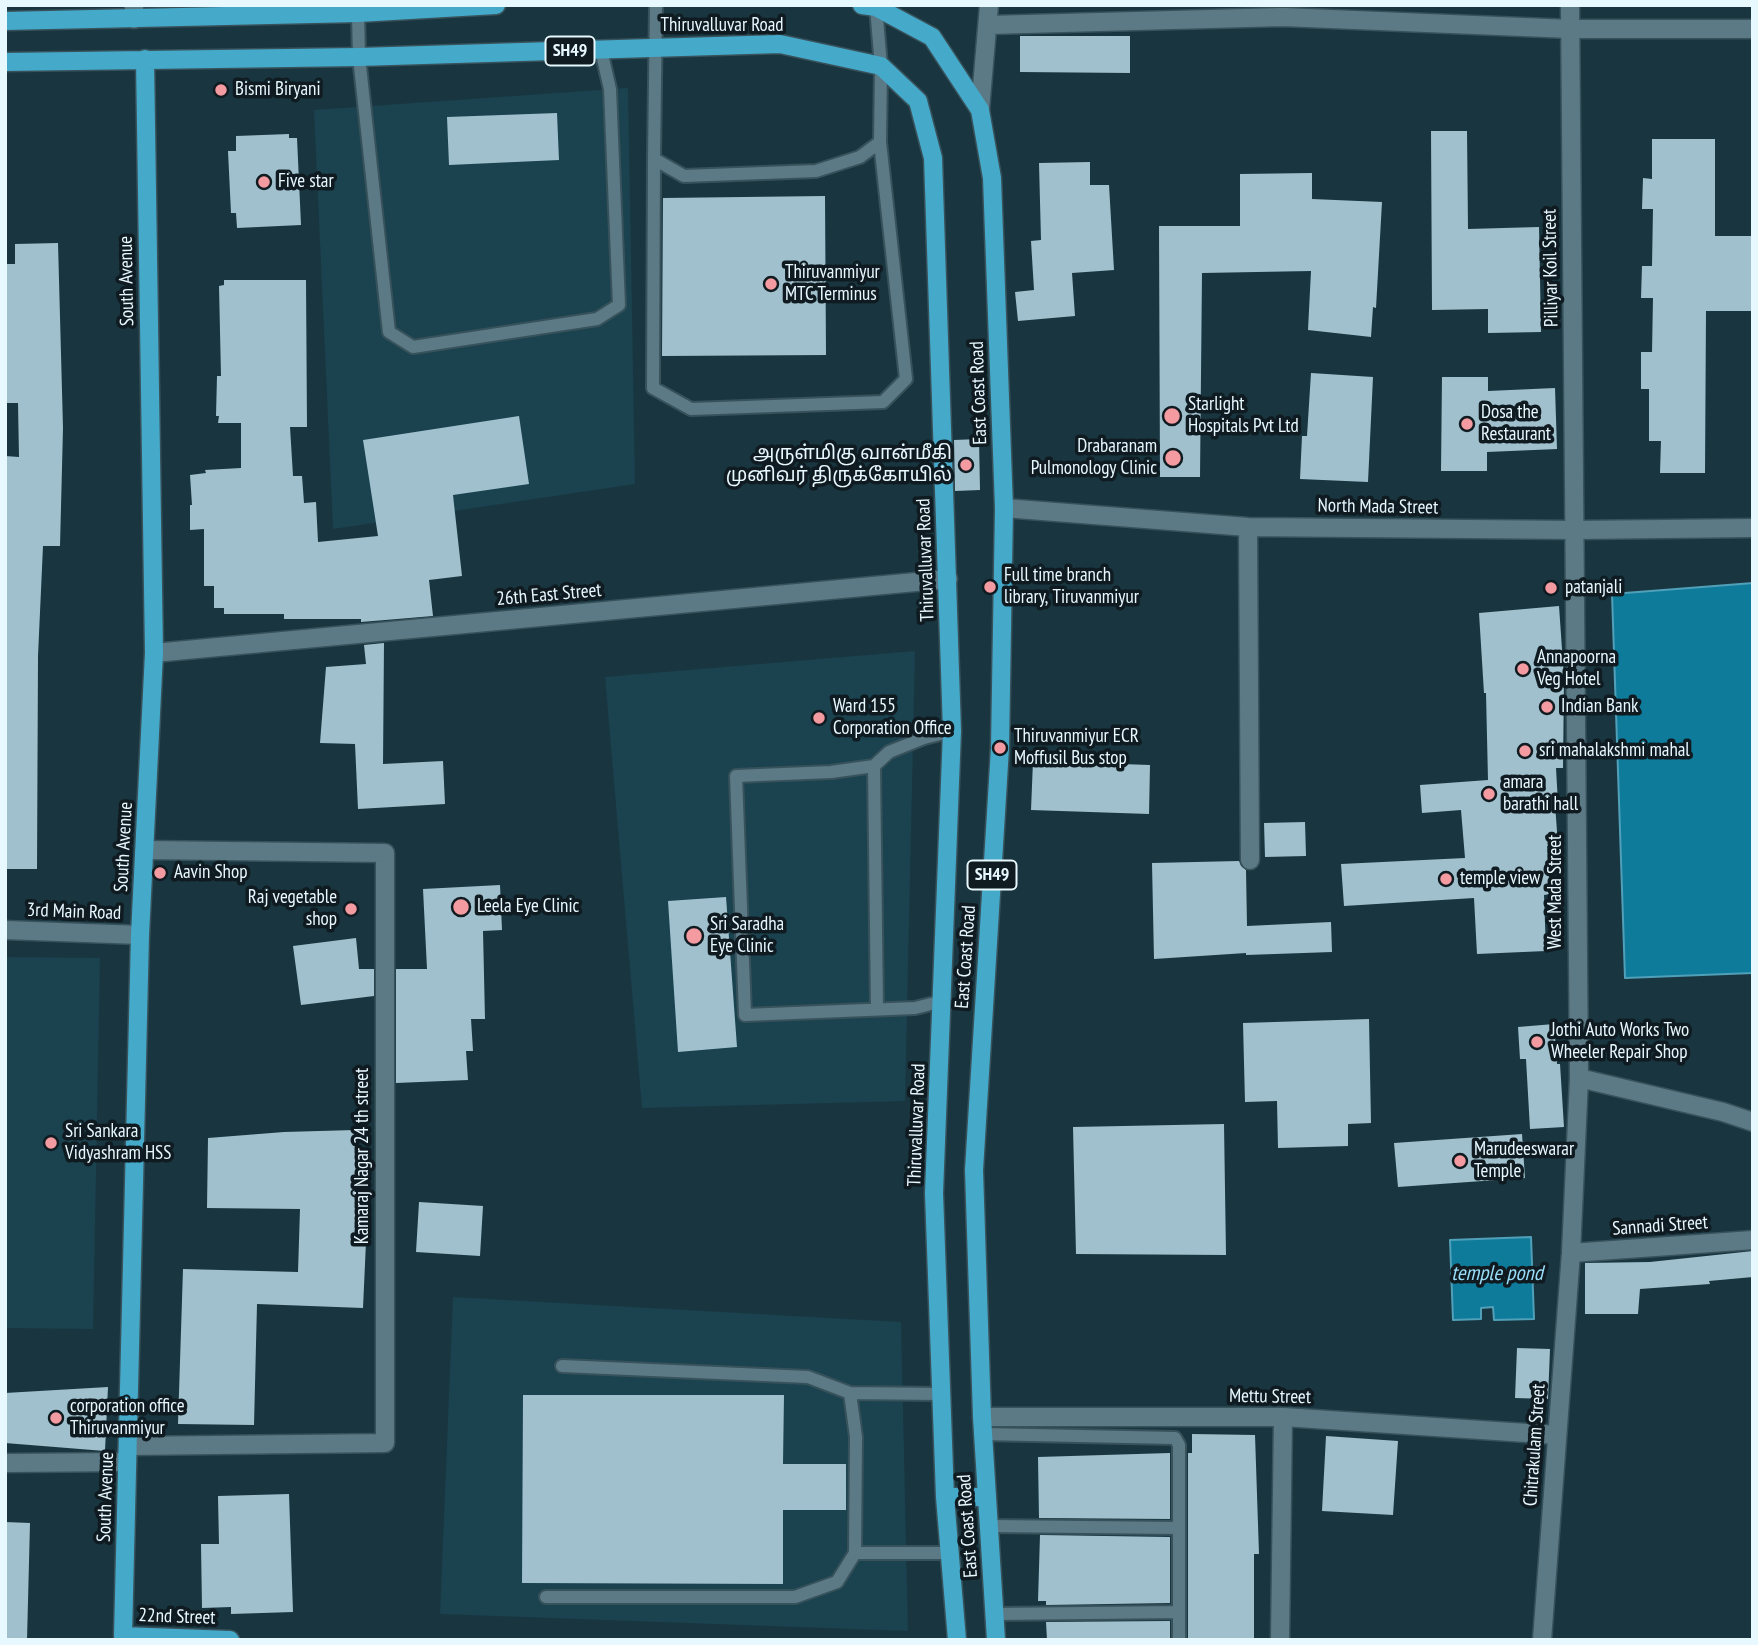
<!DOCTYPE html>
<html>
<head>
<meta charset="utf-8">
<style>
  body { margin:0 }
  #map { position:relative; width:1758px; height:1645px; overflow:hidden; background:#193640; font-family:"PT Sans Narrow",sans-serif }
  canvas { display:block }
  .frame { position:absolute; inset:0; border:7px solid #e8f8ff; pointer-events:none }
</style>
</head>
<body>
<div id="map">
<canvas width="1758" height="1645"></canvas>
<div class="frame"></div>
</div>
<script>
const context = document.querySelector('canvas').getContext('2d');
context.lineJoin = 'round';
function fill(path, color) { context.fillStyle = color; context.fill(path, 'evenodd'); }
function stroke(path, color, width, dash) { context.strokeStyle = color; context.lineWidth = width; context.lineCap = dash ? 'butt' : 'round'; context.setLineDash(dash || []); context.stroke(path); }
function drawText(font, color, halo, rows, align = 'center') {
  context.font = font + ' "PT Sans Narrow","Noto Sans Tamil",sans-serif'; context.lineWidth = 7; context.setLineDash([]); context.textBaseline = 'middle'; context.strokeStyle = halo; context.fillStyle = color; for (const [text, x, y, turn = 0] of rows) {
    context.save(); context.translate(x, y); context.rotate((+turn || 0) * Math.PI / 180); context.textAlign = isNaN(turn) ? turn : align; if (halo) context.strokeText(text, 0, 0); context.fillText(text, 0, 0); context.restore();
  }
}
fill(new Path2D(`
  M628,88L635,484L333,529L314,110Z
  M915,651L905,1101L642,1108L605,677Z
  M5,957L100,958L93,1329L5,1328Z
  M453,1297L901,1322L908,1631L440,1614Z`), '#1b424f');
const water = new Path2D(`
  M1753,583V973L1625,978L1612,594Z
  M1531,1237L1534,1319L1494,1320L1493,1307L1481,1308V1319L1453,1320L1450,1240Z`);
fill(water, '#0f7b9b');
stroke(water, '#50a0b9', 2);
fill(new Path2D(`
  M1020,36H1130V73L1020,72Z
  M557,113L559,160L449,165L447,117Z
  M1431,131H1467L1468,229L1539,227L1541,332L1488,333V309L1432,310Z
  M289,134V138H297L301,225L237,228L236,213H231L228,151H236V136Z
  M1652,139H1715V236H1753V311H1706L1705,473H1660L1661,441H1649V389H1641V352H1652L1653,298H1641L1642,266H1652L1653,209H1642L1643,178L1652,179Z
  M1090,162V185H1109L1114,270L1072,273L1075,316L1018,321L1015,292L1034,290L1031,241L1041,240L1039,163Z
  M1312,173V199L1382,202L1376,308L1373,307L1371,337L1308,330L1311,271L1202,273L1200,477H1160L1159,226H1240V174Z
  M825,196L826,355L662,356L663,198Z
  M58,243L63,428L60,546H43L38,656L37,869H5V456L19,457L18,403H5V264H15V244Z
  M224,280H306L307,427H290L293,476H302L304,503L316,502L318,542L378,536L363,440L519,416L529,484L453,495L462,576L429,580L433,616L361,622V619H284V614H224V608H214V586H204V529L190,530V505H192L190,475L206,473L205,470L241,468V423H218L219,416H216L217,376H221L219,286L224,285Z
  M1311,373L1373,377L1368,482L1300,479L1302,436H1307Z
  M1442,377H1488V391L1555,388L1557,449L1487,452V471H1441Z
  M979,439L980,490L955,491L954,440Z
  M1559,606L1564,678L1563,768H1556L1558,804H1555L1558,845L1547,846L1550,894L1544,895L1546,951L1477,954L1474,898L1344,906L1341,864L1465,858L1461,810L1422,813L1420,785L1488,780L1486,693H1484L1479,613Z
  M384,643L383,764L443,761L445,804L358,809L355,744L320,743L326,667L366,664L364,645Z
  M1033,761L1150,765L1149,814L1031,810Z
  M1305,822L1306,856L1265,857L1264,823Z
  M1239,861L1241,866L1246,870L1247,926L1331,922L1332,952L1246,955V953L1154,959L1152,863Z
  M500,885L502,930L483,931L485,1019H471L473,1051H466L468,1080L396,1083V969H427L423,889Z
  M726,897L737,1047L678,1052L668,901Z
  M356,938L359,969H374V996L301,1005L293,946Z
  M1369,1019L1371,1123L1348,1124V1146L1278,1148L1277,1101L1245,1102L1243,1023Z
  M1554,1024L1557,1064H1560L1564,1127L1530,1129L1526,1059H1520L1518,1027Z
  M1224,1124L1226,1255L1076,1254L1073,1127Z
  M355,1130L357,1185L366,1184L371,1241L366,1242L363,1308L257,1304L254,1425L178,1424L183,1269L298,1272L300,1209L207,1208L208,1138L284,1132Z
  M1522,1134L1525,1178L1398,1187L1394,1143Z
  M419,1202L483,1206L480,1256L416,1252Z
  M1753,1251V1277L1709,1281L1710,1284L1640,1289L1638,1314H1585V1263L1650,1262Z
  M1517,1348L1550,1349L1548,1399L1515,1398Z
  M108,1387L105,1451L5,1443V1393Z
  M523,1395H784L783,1464H846V1510H783V1584L522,1583Z
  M1192,1434L1255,1435L1259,1554H1254V1640H1188V1453H1192Z
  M1326,1436L1398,1441L1393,1515L1322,1511Z
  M1170,1453V1519L1039,1518L1038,1457Z
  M289,1494L293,1612L231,1614V1607L202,1608L201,1544H219L218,1496Z
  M5,1522L30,1523L27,1640H5Z
  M1040,1535L1170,1537V1603L1046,1605V1601H1038Z
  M1170,1621V1640H1047L1046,1622Z`), '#a0c0cd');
const lane = new Path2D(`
  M656,5L654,159L684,176L816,171L860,157L880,142L881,66L876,7
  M358,13L359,57L389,332L413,347L597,319L619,305L610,89L601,50
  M654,159L653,388L691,409L883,402L906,379L880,142
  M874,766L877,1009
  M943,1001L915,1008L745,1015L736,776L831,772L874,766L889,752L924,738L952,731
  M850,1393L941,1394
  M983,1434L1175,1438L1179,1445V1640
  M989,1526L1179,1528
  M855,1553H950
  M546,1597H795L837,1582L855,1553L856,1437L850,1393L808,1377L562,1366
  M995,1614L1179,1612`);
const street = new Path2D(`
  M134,19V5
  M989,25L1283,17L1570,29H1753
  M980,110L989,5
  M1004,508L1248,527L1575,530L1753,528
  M1248,527L1250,860
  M154,653L948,579
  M5,930L140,935
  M1579,1078L1723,1112L1753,1122
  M1571,1253L1753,1240
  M982,1417H1283L1557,1435
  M129,1446L385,1443V853L145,850
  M5,1463L127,1462
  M1280,1640L1283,1417
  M1542,1640L1571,1253L1579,1078L1570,5`);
const primary = new Path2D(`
  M862,5L876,7L932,37L980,110L992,178L1004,508L1000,748L974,1170L982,1417L996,1640
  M5,21L358,13L496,5
  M145,59L154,653L140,935L123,1636L230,1640
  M5,62L359,57L780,44L881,66L918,101L933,158L952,731L934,1193L945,1497L957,1640
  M945,1497H987`);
stroke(lane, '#38525b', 16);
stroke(street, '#38525b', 21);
stroke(primary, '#38525b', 21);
stroke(lane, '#5c7a86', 12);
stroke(street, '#5c7a86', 18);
stroke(primary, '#45a9ca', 18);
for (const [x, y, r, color] of [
  [221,90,7,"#f49aa1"],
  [264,182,7,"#f49aa1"],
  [771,284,7,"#f49aa1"],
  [1172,416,9,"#f49aa1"],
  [1467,424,7,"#f49aa1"],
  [1173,458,9,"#f49aa1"],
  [966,465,7,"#f49aa1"],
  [990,587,7,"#f49aa1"],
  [1551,588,7,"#f49aa1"],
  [1523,669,7,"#f49aa1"],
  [1547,707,7,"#f49aa1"],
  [819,718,7,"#f49aa1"],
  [1000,748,7,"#f49aa1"],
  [1525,751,7,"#f49aa1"],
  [1489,794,7,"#f49aa1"],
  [160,873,7,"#f49aa1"],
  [1446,879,7,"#f49aa1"],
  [461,907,9,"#f49aa1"],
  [351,909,7,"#f49aa1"],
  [694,936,9,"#f49aa1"],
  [1537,1042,7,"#f49aa1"],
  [51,1143,7,"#f49aa1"],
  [1460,1161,7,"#f49aa1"],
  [56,1418,7,"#f49aa1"]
]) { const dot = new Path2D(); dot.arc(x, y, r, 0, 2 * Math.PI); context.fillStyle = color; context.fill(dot); stroke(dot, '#0f1b20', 2.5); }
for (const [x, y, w] of [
  [570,51,49],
  [992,875,49]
]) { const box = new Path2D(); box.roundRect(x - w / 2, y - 14.5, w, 29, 5); context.fillStyle = '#0f1b20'; context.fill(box); stroke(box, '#e8f8ff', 2); }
drawText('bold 18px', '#e8f8ff', null, [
  ["SH49",570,51],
  ["SH49",992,875]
]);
drawText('19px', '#e8f8ff', '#0f1b20', [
  ["Thiruvalluvar Road",722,26],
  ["Pilliyar Koil Street",1551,268,-91],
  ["South Avenue",127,281,-91],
  ["East Coast Road",979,393,-92],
  ["North Mada Street",1378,507,1],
  ["Thiruvalluvar Road",926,560,-92],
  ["26th East Street",549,595,-5],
  ["South Avenue",124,847,-87],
  ["West Mada Street",1556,892,-90],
  ["3rd Main Road",74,912,2],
  ["East Coast Road",966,957,-86],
  ["Thiruvalluvar Road",917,1125,-88],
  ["Kamaraj Nagar 24 th street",363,1156,-90],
  ["Sannadi Street",1660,1226,-4],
  ["Mettu Street",1270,1397,1],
  ["Chitrakulam Street",1535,1445,-86],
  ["South Avenue",106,1497,-88],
  ["East Coast Road",968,1526,-94],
  ["22nd Street",177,1617,2]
]);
drawText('19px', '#e8f8ff', '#0f1b20', [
  ["Bismi Biryani",235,90],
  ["Five star",278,182],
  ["Thiruvanmiyur",785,273],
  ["MTC Terminus",785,295],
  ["Starlight",1188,405],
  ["Hospitals Pvt Ltd",1188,427],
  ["Dosa the",1481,413],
  ["Restaurant",1481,435],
  ["Drabaranam",1157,447,"right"],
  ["Pulmonology Clinic",1157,469,"right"],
  ["அருள்மிகு வான்மீகி",952,454,"right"],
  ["முனிவர் திருக்கோயில்",952,476,"right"],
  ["Full time branch",1004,576],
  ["library, Tiruvanmiyur",1004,598],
  ["patanjali",1565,588],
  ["Annapoorna",1537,658],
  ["Veg Hotel",1537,680],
  ["Ward 155",833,707],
  ["Corporation Office",833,729],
  ["Indian Bank",1561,707],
  ["Thiruvanmiyur ECR",1014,737],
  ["Moffusil Bus stop",1014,759],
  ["sri mahalakshmi mahal",1539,751],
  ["amara",1503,783],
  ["barathi hall",1503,805],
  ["Aavin Shop",174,873],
  ["temple view",1460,879],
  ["Raj vegetable",337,898,"right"],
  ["shop",337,920,"right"],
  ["Leela Eye Clinic",477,907],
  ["Sri Saradha",710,925],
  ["Eye Clinic",710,947],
  ["Jothi Auto Works Two",1551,1031],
  ["Wheeler Repair Shop",1551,1053],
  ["Sri Sankara",65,1132],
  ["Vidyashram HSS",65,1154],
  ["Marudeeswarar",1474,1150],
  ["Temple",1474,1172],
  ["corporation office",70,1407],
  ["Thiruvanmiyur",70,1429]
], 'left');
drawText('italic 21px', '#9adef9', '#0f1b20', [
  ["temple pond",1497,1274]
]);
</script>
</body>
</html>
